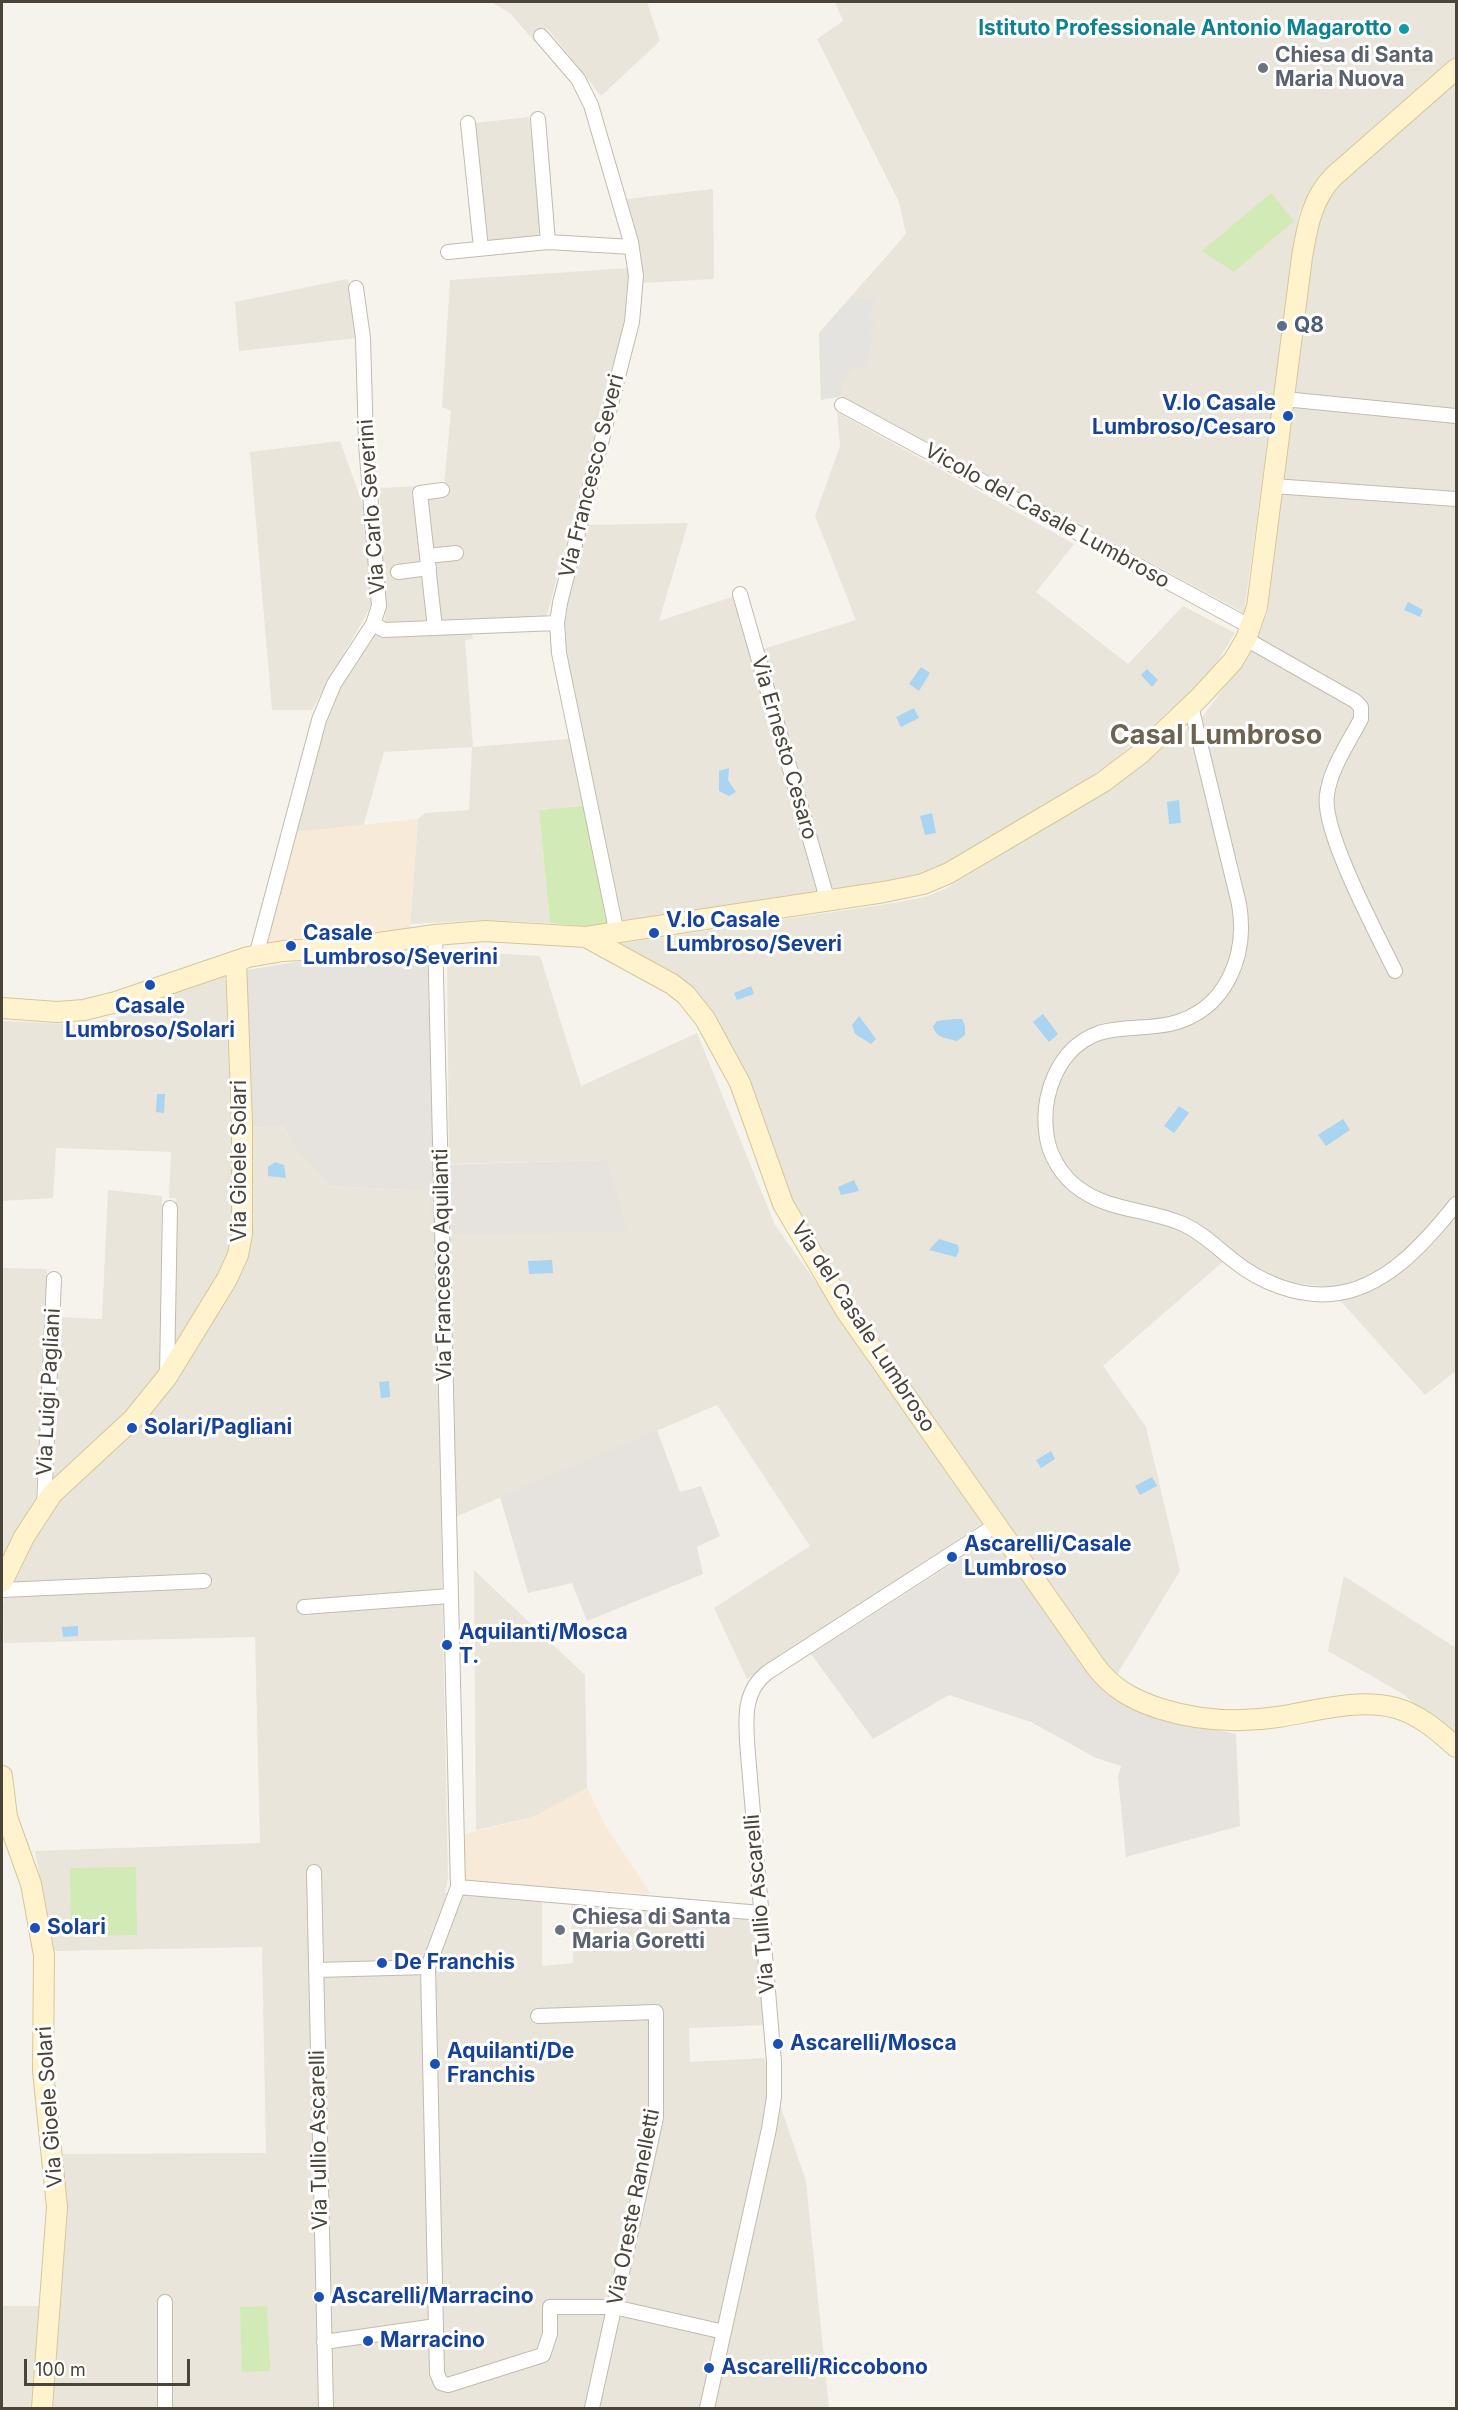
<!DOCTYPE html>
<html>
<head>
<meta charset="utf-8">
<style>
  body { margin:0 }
  #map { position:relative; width:1458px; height:2410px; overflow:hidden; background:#f6f3ec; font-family:Inter,sans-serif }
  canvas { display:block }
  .frame { position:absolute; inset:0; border:3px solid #4b4439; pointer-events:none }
  .scale { position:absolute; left:24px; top:2359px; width:166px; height:27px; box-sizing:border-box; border:3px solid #4b4439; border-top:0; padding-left:8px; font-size:18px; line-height:21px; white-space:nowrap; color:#4b4439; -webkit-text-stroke:4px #fff; paint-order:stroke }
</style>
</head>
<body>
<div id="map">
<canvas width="1458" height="2410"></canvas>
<div class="frame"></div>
<div class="scale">100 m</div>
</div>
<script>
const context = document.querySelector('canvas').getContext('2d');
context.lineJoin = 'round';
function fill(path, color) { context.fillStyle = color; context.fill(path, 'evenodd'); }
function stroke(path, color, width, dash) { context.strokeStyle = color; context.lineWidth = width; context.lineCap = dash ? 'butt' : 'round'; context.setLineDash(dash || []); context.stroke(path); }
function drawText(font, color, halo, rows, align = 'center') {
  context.font = font + ' Inter,sans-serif'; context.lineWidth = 6; context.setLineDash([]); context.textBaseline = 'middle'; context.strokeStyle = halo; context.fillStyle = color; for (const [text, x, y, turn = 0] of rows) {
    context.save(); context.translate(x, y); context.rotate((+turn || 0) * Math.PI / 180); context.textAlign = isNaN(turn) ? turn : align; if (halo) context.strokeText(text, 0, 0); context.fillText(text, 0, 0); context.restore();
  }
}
fill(new Path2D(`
  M491,2H647L660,41L601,96L547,28L535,42L510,13Z
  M835,2H1456V60L1361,141L1311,189L1299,213L1244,613L841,396L821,400L819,333L906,234L899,202L817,39L843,21Z
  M1456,82V1371L1425,1395L1328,1287L1275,1280L1233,1253L1103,1366L1146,1427L1180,1571L1113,1681L805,1238L729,1046L616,944L894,903L925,897L945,889L1114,787L1203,716L1251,651L1267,614L1314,227L1333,189Z
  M529,117L544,236L485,241L475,123Z
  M713,189L714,279L642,283L627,199Z
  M629,268L631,298L545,623L472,633L473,639L465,640L473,747L569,739L583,806L539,810L550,923L482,920L410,924L418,819L425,813L469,810L472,747L384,752L363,827L293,832L327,711L341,681L385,619L379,488L444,485L451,411L442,407L450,280Z
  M347,279L351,287L357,338L239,351L235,302Z
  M837,412L1074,544L1036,592L1128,664L1183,606L1235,633L1209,675L1117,758L1011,833L938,874L834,895L763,649L856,620L815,516L840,446Z
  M340,441L364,508L373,595L371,606L312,710H272L250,452Z
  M688,523L659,621L735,596L821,897L624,928L562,641L563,615L586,525Z
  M490,953L540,956L581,1086L697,1033L775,1225L889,1384L983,1523L747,1679L714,1608L810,1546L717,1405L441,1523L448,1878L445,1893L542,1901V1966L573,1963L571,1903L752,1918L765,2025L689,2028L690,2062L764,2058L806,2181L829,2408H2V2306H55L59,2154L266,2153L262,1947L53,1951L35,1851L260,1843L255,1637L4,1643L3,1605L6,1585L35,1526L173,1379L247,1261V1128L283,1126L295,1149L330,1186L430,1191L433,1235L606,1160L449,1164L447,955Z
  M219,976L225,977L232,988L233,1252L173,1357L176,1198H169L171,1152L56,1148L53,1198L2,1201V1021L68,1024L101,1021L124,1015L181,989Z
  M108,1190L162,1196L160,1373L119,1422L52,1480L59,1317L102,1319Z
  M2,1268L47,1269L36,1498L2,1559Z
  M474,1570L585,1675L587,1788L533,1817L476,1830Z
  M1344,1576L1456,1648V1740L1403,1694L1328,1651Z`), '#eae5da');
fill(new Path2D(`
  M418,819L410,930L266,943L293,832Z
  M587,1788L605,1825L651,1894L465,1881L464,1834L533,1817Z`), '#f7ead8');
fill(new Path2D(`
  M427,950L434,1165L606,1160L628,1232L432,1235L430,1191L330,1186L295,1149L283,1126L247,1128V970L320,958Z
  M657,1430L680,1492L701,1486L720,1536L697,1547L703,1574L587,1621L572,1583L528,1593L500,1497Z
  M997,1535L1089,1671L1151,1715L1236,1734L1240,1826L1126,1857L1118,1777L1121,1766L1096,1758L1031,1722L949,1695L873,1739L811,1654Z`), '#e6e2dd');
fill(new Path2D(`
  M1271,193L1294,221L1234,272L1202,251Z
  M583,806L609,925L590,927L550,923L539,810Z
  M136,1867L137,1935L71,1936L70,1868Z
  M267,2306L270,2371L242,2372L240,2307Z`), '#d2eab5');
fill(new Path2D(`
  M852,296L875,301L868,319L876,321L869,336H874L864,367L852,370L841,383V396L821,400L819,333Z`), '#e5e3e0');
fill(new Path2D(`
  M1408,602L1423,610L1420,617L1404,610Z
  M921,667L930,673L919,691L909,684Z
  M1147,669L1158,680L1152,687L1141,675Z
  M914,708L919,718L901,727L896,717Z
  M729,768L728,780L736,792L729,796L719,791V771Z
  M1179,800L1181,823L1169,824L1167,802Z
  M932,813L936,833L925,835L920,816Z
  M751,986L754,994L737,1000L734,993Z
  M1043,1014L1058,1034L1049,1042L1033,1022Z
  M859,1016L876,1039L871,1044L855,1034L852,1025Z
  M955,1019H962L965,1026V1035L957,1041C946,1038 935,1038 933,1026L937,1021Z
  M157,1094H165L164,1113L156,1112Z
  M1179,1106L1189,1113L1174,1133L1164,1126Z
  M1343,1119L1350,1130L1326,1146L1318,1135Z
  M275,1162L284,1165L286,1178L268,1176V1167Z
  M854,1180L859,1191L841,1195L838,1187Z
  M939,1239L958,1245L959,1251L956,1257L929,1250Z
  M552,1260L553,1273L529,1274L528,1261Z
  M389,1381L390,1397L381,1398L379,1382Z
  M1051,1451L1055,1459L1041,1468L1036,1460Z
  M1152,1477L1157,1486L1140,1495L1135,1486Z
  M78,1626V1636L63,1637L62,1627Z`), '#a9d4f2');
const street = new Path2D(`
  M541,36L578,79L591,105L631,242L636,276L632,322L560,603L557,623L559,653L617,934
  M538,119L548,242
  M468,123L481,248
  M448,252L548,242L632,247
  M1284,399L1456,416
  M842,405L1251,627
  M1273,486L1456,499
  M427,556L456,553
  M398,572L429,568
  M740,594L828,902
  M373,624L384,630L557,623
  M435,628L420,493L442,490
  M1246,639L1355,701L1361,707V719C1349,742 1330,769 1327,795C1321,830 1378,936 1395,971
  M1191,706L1239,904C1248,956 1226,1011 1170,1024C1147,1029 1122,1026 1099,1033C1057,1048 1040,1097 1047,1138C1050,1156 1062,1176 1077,1187C1107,1211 1149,1209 1183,1224C1203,1233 1217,1248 1234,1261C1260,1282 1297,1297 1331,1294C1384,1290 1425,1243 1456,1204
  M435,935L458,1887L428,1967L437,2373L441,2383L448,2385L543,2355L550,2334V2307H614L724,2332
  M256,956L319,720L334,684L373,624L379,606L366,443L363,338L356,288
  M167,1375L170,1208
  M44,1506L54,1279
  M2,1590L204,1581
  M304,1607L450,1596
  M314,1872L326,2408
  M458,1887L761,1913
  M316,1970L428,1967
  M538,2016L656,2012V2118L592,2408
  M165,2302V2408
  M324,2342L436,2326
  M707,2408L769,2129L774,2097V2062L748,1754C746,1724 741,1692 768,1672L996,1525`);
const secondary = new Path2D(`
  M586,937L884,892L923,884L949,873L1103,782L1140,754L1200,697L1233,661L1246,639L1257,607L1302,257C1307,227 1312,198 1334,176L1456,69
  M2,1008L57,1012L84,1010L116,1002L248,957L283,951L351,947L435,935L485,931L586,937L672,984L686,995L705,1019L740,1083L783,1204L846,1311L1094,1664C1111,1688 1133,1700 1161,1709C1200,1721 1238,1723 1278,1717C1317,1711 1356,1698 1396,1708C1420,1715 1438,1731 1456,1747
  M2,1582L24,1537L52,1494L133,1419L167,1377L227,1279L238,1255L242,1234V1123L236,961
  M2,1776L7,1817L31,1884L44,1955L43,2071L57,2207L42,2408`);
stroke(street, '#c2bbae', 16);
stroke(secondary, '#d6c79b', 22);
stroke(street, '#fff', 14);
stroke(secondary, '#fff3cd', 20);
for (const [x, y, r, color] of [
  [1404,29,6,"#0f9aa8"],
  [1263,68,6,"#6b7280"],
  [1282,326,6,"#5c6f8a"],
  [1288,416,6,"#1a4fb4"],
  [654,933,6,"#1a4fb4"],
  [291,946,6,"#1a4fb4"],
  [150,985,6,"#1a4fb4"],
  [132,1428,6,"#1a4fb4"],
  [952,1557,6,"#1a4fb4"],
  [447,1645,6,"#1a4fb4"],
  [35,1928,6,"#1a4fb4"],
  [560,1930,6,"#6b7280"],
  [382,1963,6,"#1a4fb4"],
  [778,2044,6,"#1a4fb4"],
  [435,2064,6,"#1a4fb4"],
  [319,2297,6,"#1a4fb4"],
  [368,2341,6,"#1a4fb4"],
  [709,2368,6,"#1a4fb4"]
]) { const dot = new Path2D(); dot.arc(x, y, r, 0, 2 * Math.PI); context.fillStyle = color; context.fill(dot); stroke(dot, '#fff', 2); }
drawText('bold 21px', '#0d838f', '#fff', [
  ["Istituto Professionale Antonio Magarotto",1392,29]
], 'right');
drawText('bold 21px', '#5b616d', '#fff', [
  ["Chiesa di Santa",1275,56],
  ["Maria Nuova",1275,80],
  ["Chiesa di Santa",572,1918],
  ["Maria Goretti",572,1942]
], 'left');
drawText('bold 21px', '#4e5e75', '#fff', [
  ["Q8",1294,326]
], 'left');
drawText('bold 21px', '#164399', '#fff', [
  ["V.lo Casale",1276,404,"right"],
  ["Lumbroso/Cesaro",1276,428,"right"],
  ["V.lo Casale",666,921],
  ["Lumbroso/Severi",666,945],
  ["Casale",303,934],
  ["Lumbroso/Severini",303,958],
  ["Casale",150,1007,"center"],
  ["Lumbroso/Solari",150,1031,"center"],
  ["Solari/Pagliani",144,1428],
  ["Ascarelli/Casale",964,1545],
  ["Lumbroso",964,1569],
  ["Aquilanti/Mosca",459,1633],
  ["T.",459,1657],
  ["Solari",47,1928],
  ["De Franchis",394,1963],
  ["Ascarelli/Mosca",790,2044],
  ["Aquilanti/De",447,2052],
  ["Franchis",447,2076],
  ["Ascarelli/Marracino",331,2297],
  ["Marracino",380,2341],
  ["Ascarelli/Riccobono",721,2368]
], 'left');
drawText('21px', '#4b4439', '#fff', [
  ["Via Francesco Severi",592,476,-76],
  ["Via Carlo Severini",372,507,-94],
  ["Vicolo del Casale Lumbroso",1047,516,29],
  ["Via Ernesto Cesaro",784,748,74],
  ["Via Gioele Solari",240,1161,-90],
  ["Via Francesco Aquilanti",443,1265,-91],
  ["Via del Casale Lumbroso",863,1327,57],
  ["Via Luigi Pagliani",49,1392,-87],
  ["Via Tullio Ascarelli",760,1904,-95],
  ["Via Gioele Solari",50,2107,-94],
  ["Via Tullio Ascarelli",319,2140,-91],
  ["Via Oreste Ranelletti",634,2207,-79]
]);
drawText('bold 27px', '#6e6250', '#fff', [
  ["Casal Lumbroso",1216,736]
]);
</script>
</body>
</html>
